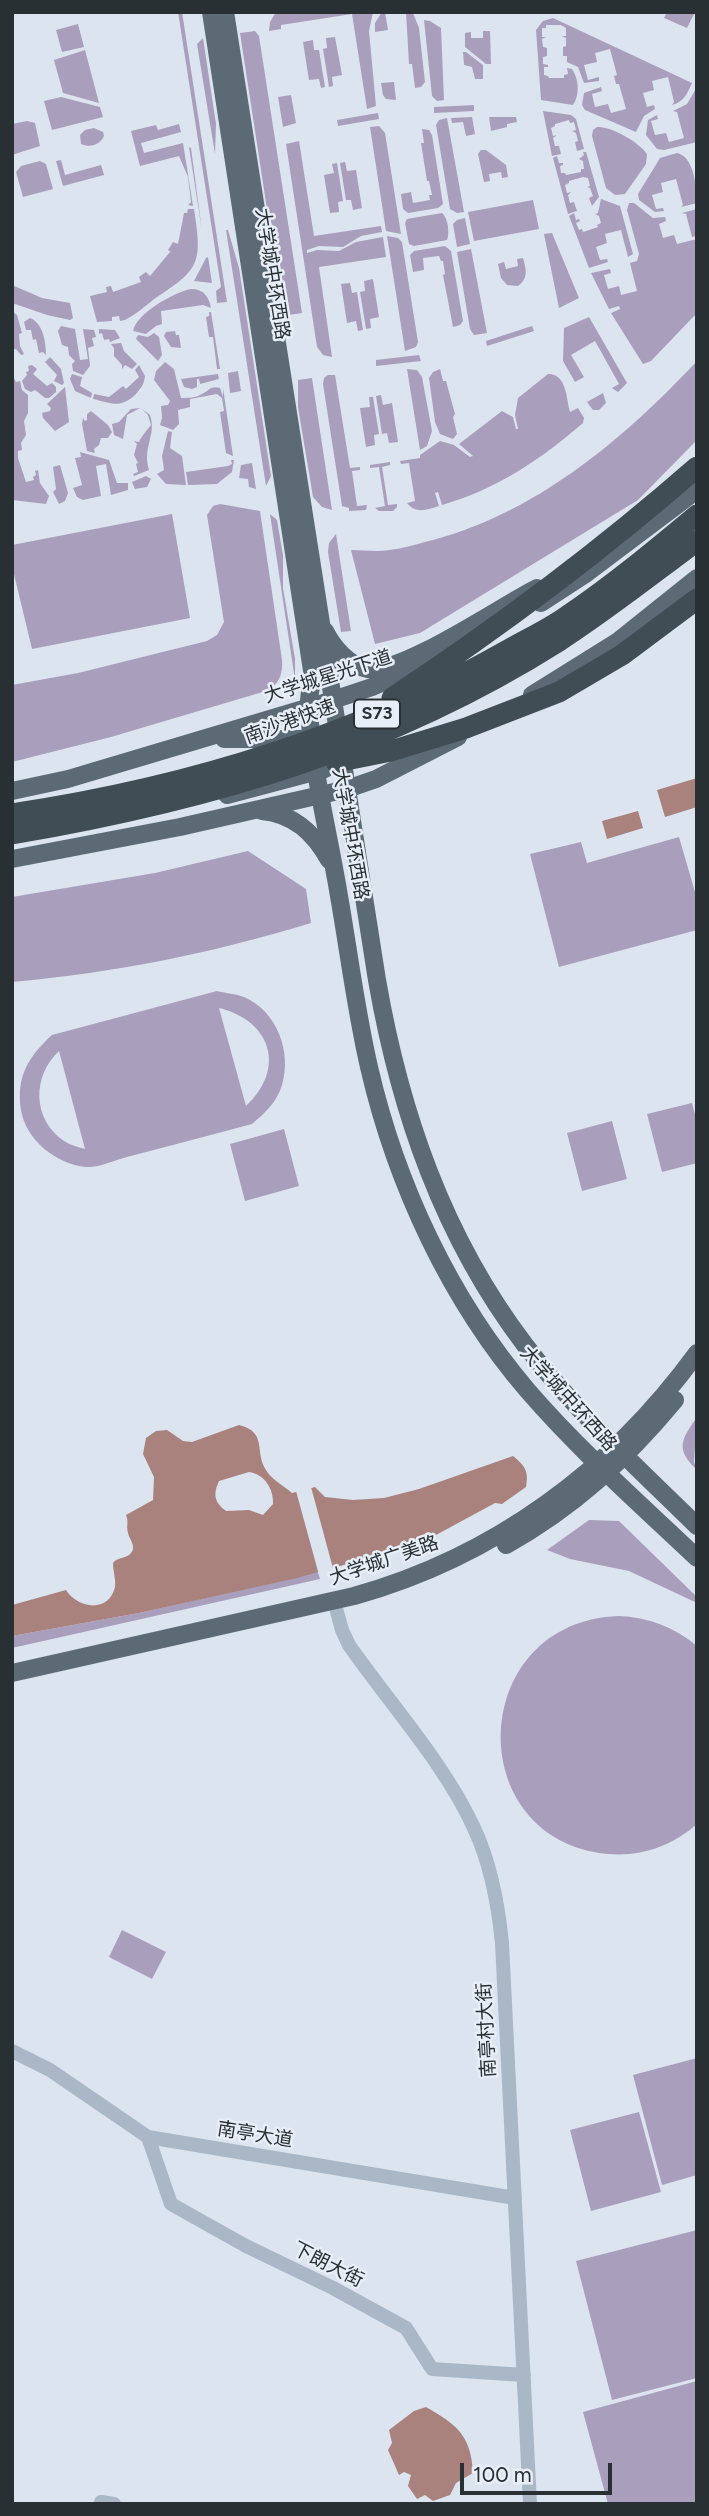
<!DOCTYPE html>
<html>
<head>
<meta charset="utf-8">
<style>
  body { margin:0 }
  #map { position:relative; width:709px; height:2516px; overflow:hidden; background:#dce4ef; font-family:Figtree,sans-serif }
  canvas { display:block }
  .frame { position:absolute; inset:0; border:14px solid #283034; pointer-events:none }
  .scale { position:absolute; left:460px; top:2463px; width:152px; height:32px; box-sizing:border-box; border:4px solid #283034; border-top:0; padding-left:9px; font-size:21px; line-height:24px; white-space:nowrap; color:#283034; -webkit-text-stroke:5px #e8eef7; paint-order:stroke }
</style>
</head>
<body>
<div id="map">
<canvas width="709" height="2516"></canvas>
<div class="frame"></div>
<div class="scale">100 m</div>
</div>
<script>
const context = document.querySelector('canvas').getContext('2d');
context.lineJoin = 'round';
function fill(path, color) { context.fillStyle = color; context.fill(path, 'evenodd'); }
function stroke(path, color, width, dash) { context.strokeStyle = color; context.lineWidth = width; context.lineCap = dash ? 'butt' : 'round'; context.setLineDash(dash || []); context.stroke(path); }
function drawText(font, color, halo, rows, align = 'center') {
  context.font = font + ' Figtree,"Noto Sans SC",sans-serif'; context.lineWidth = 5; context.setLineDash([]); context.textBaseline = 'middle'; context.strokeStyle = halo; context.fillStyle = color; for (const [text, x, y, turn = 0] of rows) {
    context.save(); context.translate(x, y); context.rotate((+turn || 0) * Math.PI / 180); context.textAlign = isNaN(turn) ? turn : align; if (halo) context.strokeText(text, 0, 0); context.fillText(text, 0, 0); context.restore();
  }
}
fill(new Path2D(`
  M178,12H182L227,302L217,303L216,291L221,287Z
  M276,12H373L369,31L376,106L367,109L352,14L281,25V29L269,31L270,22Z
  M382,12H385L388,30L375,32V23Z
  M406,12L413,13L419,28L425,82L421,87L415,88L412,64H409Z
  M667,12H695L687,28L664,18Z
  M553,18L692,83C687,94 684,102 672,105L674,102L668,77L652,81L654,90L643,93L647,107L654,105L655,109L644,116L636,132L585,110L582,105L584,93L601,87L602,91L592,94L595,107L608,104L611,113L626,109L619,84H616L614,76L617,75L610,49L595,53L597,62L584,65L588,80L599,77V81L584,83L578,67L567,62V56H563V47L566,46V38L562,36H566V28L561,25H546V28H542V37H546L542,39L543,47L547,48V56L543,57V64L548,65V67H544V75L548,76L549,78H564V75L568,74L567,68L572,69C579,79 580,95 573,105L541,100L536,30L543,21Z
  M424,20L430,21L441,28L444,100L437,101L432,96Z
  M78,24L84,47L62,52L56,30Z
  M255,31L259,36L302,313L289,315L278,281L240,33Z
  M483,31H490L491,64H486L465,47V33L471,32V38H483Z
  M335,37L342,75L332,77L333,86L329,87L323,49L327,48L326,38Z
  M203,38L216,124L215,154L197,44Z
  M313,40L314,50H319L325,87L321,88L319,79L309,80L303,42Z
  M85,50L99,103L63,93L54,60Z
  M463,52H466L483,65V79H475L472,67L464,65Z
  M394,82L396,100L386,99L383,95L381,83Z
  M697,87V142L664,150L657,149L646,135L648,120L657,115L658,119L651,121L655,135L666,133L669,142L684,138L677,112L673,111L687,104Z
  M291,95L296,123L283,127L278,97Z
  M61,97L100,107L103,117L52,130L44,101Z
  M474,105V111L434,113V107Z
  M543,111L571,115L576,119L584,149L577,151L575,142L578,141L576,133L572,131L576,130L574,122L570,123L569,120L555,124V126L551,128L553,136L557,135L553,138L555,146H559L561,154L552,156Z
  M378,113L379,119L338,126L337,120Z
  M472,117L475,134L466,136L463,122L452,123L451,118Z
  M489,117H516L517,122L507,124V127L491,131Z
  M447,118L464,212L457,213L450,209L436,125L439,120Z
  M27,121L35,123L40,146L12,155V124Z
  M179,124L181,132L141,143L144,153L183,143L193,206L188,205L191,202L188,177L179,156L140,166L131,131L156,125L158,130Z
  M379,126L385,133L401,234L386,231L370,127Z
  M597,127C611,126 639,142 647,154L646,164L625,194L615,195L606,188L592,136L593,130Z
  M94,128L103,132L104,136C100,145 90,148 81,144L80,135L85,130Z
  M422,129L429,130L432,135L443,204L438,208L408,213L403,209L401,194L411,192L413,203L430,200L429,195H432L429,181H427L421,143H424Z
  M299,141L314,236L381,226L382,232L361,236L343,247L319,246L307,250V253L317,250L339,251L356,242L383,237L386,257L319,267L332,357L323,355L317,347L286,144Z
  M189,147L191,148L202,231Z
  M481,150H486L506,165L508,177L502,178L501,172L489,174L490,181L484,182L478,154Z
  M583,152H586L599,197L592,206L589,198L593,196L590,188L587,187L590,186L588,178L583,177L569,181V183L565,185L567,193L571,192L568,195L570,203L574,202L577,211L568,214L553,158L557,156L559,163H563V165L560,166L561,173H565L566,175L581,172V169H584L583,161L579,159L584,155Z
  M677,153C694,156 697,188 697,203L681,207L683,205L676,179L661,183L663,192L652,195L656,209L663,208L664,211L655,212L639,200L638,194L660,158Z
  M61,160L65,175L101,165L104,175L63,186L56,161Z
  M40,161L46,164L53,189L23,197L16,172L21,166Z
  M345,162L347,171L356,170L362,208L353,210L351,200H346L340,163Z
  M337,163L343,201L338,202L339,212L330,213L324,175L334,173L332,164Z
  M601,199L620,206L633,254L628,257L621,230L605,234L607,243L596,247L600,260L607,259L608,262L589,268L569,216L574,213L576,220L579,219L580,221L576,223L579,230L582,229L583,232L598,227L597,225L601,223L599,216L595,214L598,213Z
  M533,200L539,229L474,241L468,212Z
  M629,203H634L653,218L665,217L666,221L659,224L663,238L674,235L677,244L697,239V313L651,361L643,364L611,313L620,309L619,306L609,309L591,273L610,269L611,273L604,275L608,289L619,286L621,295L637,291L630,263L637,261L639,254L627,210Z
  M188,209H194C202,261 201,269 157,297C146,305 137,314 125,320L120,321L119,316L112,317V321L97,322L90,296L107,292L106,287L111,286L113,292L141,282L139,277L146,272L150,276L170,252L172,253L168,250L173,242L178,244L184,213H187Z
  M697,209V236L692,237L686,214L682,213Z
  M442,213C448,218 450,233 447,240L414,246L409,244L405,223L407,219Z
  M465,218L470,244L457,247L453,224L457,220Z
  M226,230H228L239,268L271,476L266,486Z
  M552,233L579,298L559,308L544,234Z
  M387,236L398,238L402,242L418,342L416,347L405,351Z
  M445,246L451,251L463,321L460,325L453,327L443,275L445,274L443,261H441L439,256L423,258L424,270L413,272L410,255L414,251Z
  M471,249L487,333L474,335L470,329L457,252Z
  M208,257L212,283L194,281L206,258Z
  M523,258C526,269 529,278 518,286L507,285L501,278L498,264L504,262L506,269L518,266L517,259Z
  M373,279L379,317L370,319L371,328L366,329L360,292L365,291L364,281Z
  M350,283L352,293L357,292L363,330L358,331L356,321L347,323L341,284Z
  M12,285L42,298L70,303L73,318L70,320L47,315L12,303Z
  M191,289C204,289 209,297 211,308L203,305L161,311L162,324L156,326L146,334L133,331C136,314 174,292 191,289Z
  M12,311L17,315L22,333L19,334L20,346L24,354L21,355L16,349L12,350Z
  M209,312H211L220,369H217L213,337H209L206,317L209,316Z
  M589,317L627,383L618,392L612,388L619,384L595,341L571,355L584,377L575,382L563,361L564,328Z
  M30,318C43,323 46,342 46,355L43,352L39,353L36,339L33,340L31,330H26L24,322Z
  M61,326L75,329L80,360L88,359L83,329L94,330L96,337L92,338L94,346L88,348L90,366L83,375L73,371L72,364L75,361L69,355L68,347L62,345L58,331Z
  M532,326L534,331L531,332L487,346L486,341Z
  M99,329L115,330L120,338L110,342L109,339L104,340L102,333L99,334Z
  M175,331L176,335H179L181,348L171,347L164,336L166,332Z
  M154,333L159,337L162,355L158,361L136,339L138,335L148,337Z
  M121,343L124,351L137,364L132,369L125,365L122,369V365L114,356V348L111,344Z
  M419,355L421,361L376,366V360Z
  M50,357L61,369L64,383L62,385L54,381L57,375L45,362Z
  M697,361V440L638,500L420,633L375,644L351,550C364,550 377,552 389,550C401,549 413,545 425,542C533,516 623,440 697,361Z
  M165,362L174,369L181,398C186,398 195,398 200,395C209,391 210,385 220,388L223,397V388L233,456L226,453L220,412L224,411L222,398L217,394L190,399V407L178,410L179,424L173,430L160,425L162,418L161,406L168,405L170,401L154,380L156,371Z
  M32,365L37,369L33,374L47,386L52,383L56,387V392L49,398H45L35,390L31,392L25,389L22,381L27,375L26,372L29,371L28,366Z
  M139,365L145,376C144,385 141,388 135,395C119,409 112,403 93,399L94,394L109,397L123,386L126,389L139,377L135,370Z
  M407,369L417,370L422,377L432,431L427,446L420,450Z
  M440,369L443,381H446L455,414L453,417L457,434L453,439L440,434L435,422L429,378L433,372Z
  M238,371L241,391L230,393L228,373Z
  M12,374L16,382L20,381L22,390L28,395V413L24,421L26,435L21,443L22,450L18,451V458L26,482L34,480L33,477L36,475L35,471L38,470L40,483L49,496L46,504L12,500Z
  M72,374L82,377L80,386L92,393L91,398L75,391L70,379Z
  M218,374L219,379L200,384L199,379H197V387L192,389L184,387L181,379Z
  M548,374C567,374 566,398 570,412L578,408L584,418L583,423C540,460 497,489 442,505L438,492L435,493L439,506C427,510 415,514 407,503L415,501L409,463L401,464L400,461L420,458V455L440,441L454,445L470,457L473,456L459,444L502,411L513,417L516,429H518L515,415L518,398Z
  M328,375H335L350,468L360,467V470L352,471L357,506L367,505L366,510L349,511V508L342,506L323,384L324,378Z
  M312,378L332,510L322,507L313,497L298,407V380Z
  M65,387L69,422L55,431L43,418L42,413L50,411L51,408L47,404Z
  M603,393L606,403L599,410H593L587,402Z
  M381,395L383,405L392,403L398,442L389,443L387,433L382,434L376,396Z
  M369,397H373L379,434L374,435L375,445L366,447L360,408L370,407Z
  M140,408L127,415L123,439L114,435L112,424L119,422L131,409Z
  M142,409L150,415C157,435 142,447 149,470L134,476L133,474L138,472L136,464L138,463L134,455L137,444L134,441L139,442C141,437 147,430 151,425L148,415Z
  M91,411L108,425L112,432L108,438H101L99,445L94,449L95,453L87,451L82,424L83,418L85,421L87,420V414Z
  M168,431L172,432L170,448L182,456L186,485L166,484L157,474L164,470L162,456Z
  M80,452L109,460L117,483H128V490L111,495L106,464L96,466L101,496L83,500L77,497L73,488L82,485L75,458L81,457Z
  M231,460H234L232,472L217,484L188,485L186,472L228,466L232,464Z
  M390,462V465L382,467L388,505L397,504V507L393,511H379L375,508L385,506L379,467L370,468V465Z
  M252,463L256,489L249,487L248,479L239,478L241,465Z
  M60,465L68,493L65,501L59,504L53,492L56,489L53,467Z
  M146,476L151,479L147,487L135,489L132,482Z
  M220,504L260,511L282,660C283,674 279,685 266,691L111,737L12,762V685L78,673L207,641L217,635L224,622L207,515L213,506Z
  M172,514L190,618L32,649L12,566V545Z
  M270,514L277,520L283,555V588L295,659V680Z
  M336,534L351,631L341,632L328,552L329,543Z
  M679,837L697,899V930L559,967L530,854L581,842L587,863Z
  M248,851L306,889L311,923C213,953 114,973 12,982V897L155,873Z
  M217,991C225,993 236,994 244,997C277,1011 292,1052 282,1085C277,1102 265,1113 252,1124C211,1135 169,1146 127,1157C115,1160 98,1168 86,1167C56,1164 26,1140 21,1110C16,1077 28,1057 52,1035ZM219,1008C272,1021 286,1069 246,1106ZM59,1051L85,1149C78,1147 70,1145 64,1141C32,1119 32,1076 59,1051Z
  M692,1103L697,1122V1163L662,1172L647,1114Z
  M612,1121L627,1179L582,1191L567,1133Z
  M284,1129L299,1186L245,1201L230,1144Z
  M697,1417L694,1462L697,1470C675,1449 681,1440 697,1417Z
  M589,1520L619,1521L697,1597V1603L629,1571L570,1559L547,1550Z
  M318,1572L320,1579L12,1648V1636L139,1613Z
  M619,1616C648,1617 674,1627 697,1646V1824C672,1846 641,1857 608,1854C460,1840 467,1621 619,1616Z
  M122,1930L166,1952L152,1979L109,1957Z
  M697,2058V2175L662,2185L633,2075Z
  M639,2112L661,2192L591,2211L570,2130Z
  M697,2230V2378L612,2400L576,2261Z
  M697,2381V2504H608L583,2412Z`), '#aa9ebd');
fill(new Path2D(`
  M697,778V807L665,817L657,790Z
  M638,811L643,828L607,839L602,821Z
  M239,1425C268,1432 254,1452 266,1470C271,1479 284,1486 292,1493L315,1487L325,1497L353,1500L384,1498L419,1489L513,1456C525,1466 529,1471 526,1487L502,1504L495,1503L436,1535L376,1556L297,1578L139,1613L12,1636V1605L66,1590C78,1609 109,1613 115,1587C116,1579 113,1571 113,1563C118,1557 123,1559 129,1555C138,1548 130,1541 128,1533C126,1526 129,1522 126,1515L153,1500L154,1477L143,1454L146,1438L156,1431L167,1430L183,1441L192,1442ZM249,1472C265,1474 274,1490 273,1504L263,1515L249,1510L226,1511C214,1502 213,1494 219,1481Z
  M426,2407C457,2425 471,2435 473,2473L456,2483L450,2495L433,2501L425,2495L417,2499L408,2486L411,2475L404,2472L399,2475L388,2450L392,2443L389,2430L414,2411Z`), '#a9827e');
fill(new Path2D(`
  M311,1487L334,1572L319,1575L296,1491Z`), '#dce4ef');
stroke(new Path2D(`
  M334,1601L342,1630L349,1645C390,1704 445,1764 474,1828C491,1864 498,1903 502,1943L530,2504
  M12,2051L50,2070L148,2137L515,2198
  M148,2137L171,2204L246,2246L333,2288L406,2328L432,2369L524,2375
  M101,2502L114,2504`), '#a9b7c6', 14);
stroke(new Path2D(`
  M211,12L313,677C311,687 308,698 309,708C312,771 329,834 339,896C349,953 356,1011 369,1067C396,1184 450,1300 528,1391C580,1451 640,1504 697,1558
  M225,12L377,980C400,1112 443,1237 525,1345C575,1411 638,1468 697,1526
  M541,603L584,575L697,490
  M325,631C333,647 349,666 368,669C402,674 501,606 537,588
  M532,695L617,642L697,578
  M224,739H304
  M12,791L68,779L333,700L372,687L436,660
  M227,795L325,769
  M262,811C294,814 314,833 329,860
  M12,859L180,827L347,789L376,779L458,737
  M506,1545C573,1508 626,1459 675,1400
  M12,1673L354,1596C494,1557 611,1471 697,1353`), '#5b6a74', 18);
stroke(new Path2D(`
  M392,698C498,628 601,551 697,467
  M336,762L391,751L466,728L559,692L622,655L697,599
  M12,814C185,788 355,737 508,650C527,639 549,629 567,616C613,585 655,550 697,515
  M12,834C210,800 388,749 559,641C607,610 651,575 697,541`), '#404d54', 21);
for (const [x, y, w] of [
  [377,714,46]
]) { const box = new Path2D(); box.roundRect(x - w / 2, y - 14.5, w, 29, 5); context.fillStyle = '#e8eef7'; context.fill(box); stroke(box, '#283034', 2); }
drawText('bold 18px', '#283034', null, [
  ["S73",377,714]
]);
drawText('19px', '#283034', '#e8eef7', [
  ["大学城中环西路",272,274,81],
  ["大学城星光下道",328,677,-18],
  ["南沙港快速",290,722,-20],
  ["大学城中环西路",350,834,80],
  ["大学城中环西路",568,1399,48],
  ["大学城广美路",384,1561,-19],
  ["南亭村大街",487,2030,-93],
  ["南亭大道",255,2135,9],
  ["下朗大街",328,2265,27]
]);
</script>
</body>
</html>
